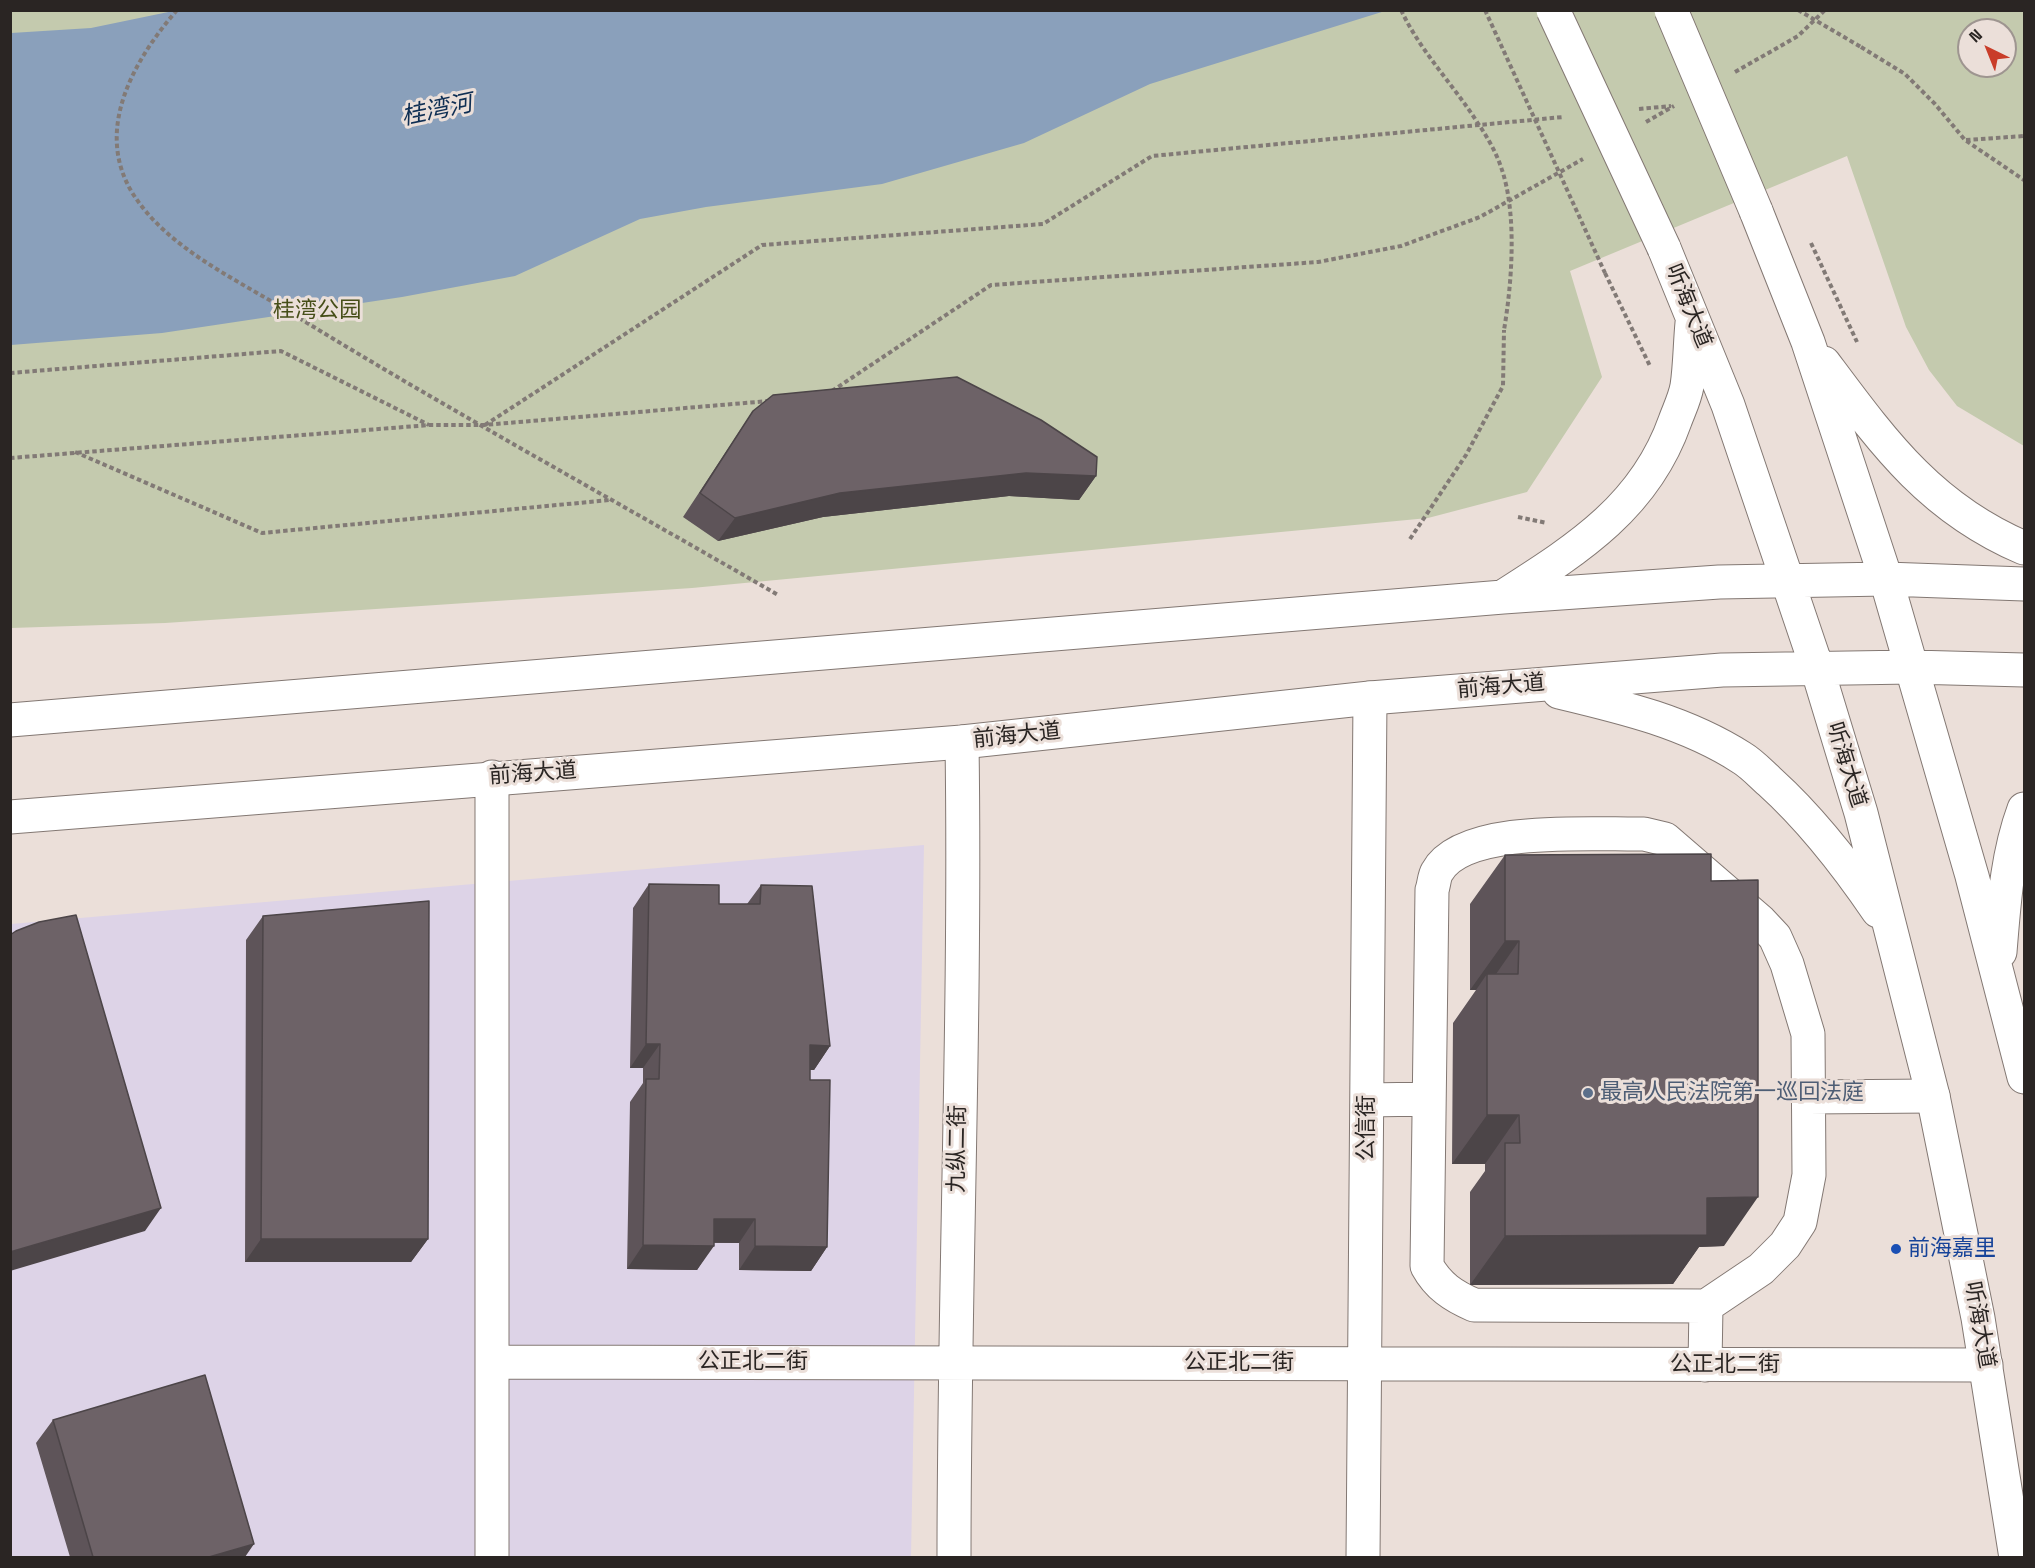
<!DOCTYPE html>
<html>
<head>
<meta charset="utf-8">
<style>
  body { margin:0 }
  #map { position:relative; width:2035px; height:1568px; overflow:hidden; background:#ebdfd9; font-family:"Space Grotesk",sans-serif }
  canvas { display:block }
  .frame { position:absolute; inset:0; border:12px solid #2a2523; pointer-events:none }
  .north { position:absolute; left:1957px; top:18px; width:60px; height:60px; box-sizing:border-box; background:#ebdfd9; border:2px solid #9e9590; border-radius:50%; rotate:317deg; font-size:16px; font-weight:700; line-height:24px; text-align:center; color:#2a2523 }
  .north::after { content:''; display:block; margin:auto; width:21px; height:27px; background:#c93d29; clip-path:polygon(50% 0,100% 100%,50% 72%,0 100%) }
</style>
</head>
<body>
<div id="map">
<canvas width="2035" height="1568"></canvas>
<div class="frame"></div>
<div class="north">N</div>
</div>
<script>
const context = document.querySelector('canvas').getContext('2d');
context.lineJoin = 'round';
function fill(path, color) { context.fillStyle = color; context.fill(path, 'evenodd'); }
function stroke(path, color, width, dash) { context.strokeStyle = color; context.lineWidth = width; context.lineCap = dash ? 'butt' : 'round'; context.setLineDash(dash || []); context.stroke(path); }
function drawText(font, color, halo, rows, align = 'center') {
  context.font = font + ' "Space Grotesk","Noto Sans SC",sans-serif'; context.lineWidth = 6; context.setLineDash([]); context.textBaseline = 'middle'; context.strokeStyle = halo; context.fillStyle = color; for (const [text, x, y, turn = 0] of rows) {
    context.save(); context.translate(x, y); context.rotate((+turn || 0) * Math.PI / 180); context.textAlign = isNaN(turn) ? turn : align; if (halo) context.strokeText(text, 0, 0); context.fillText(text, 0, 0); context.restore();
  }
}
fill(new Path2D(`
  M924,845L911,1557L11,1558V924Z`), '#ddd3e7');
fill(new Path2D(`
  M10,11H2024V446L1957,406L1929,370L1906,327L1847,156L1570,271L1602,377L1527,492L1428,518L692,588L165,623L11,628ZM1969,30H2005V66H1969Z`), '#c4caae');
fill(new Path2D(`
  M178,10H1385V11L1150,84L1024,143L882,184L706,207L640,219L515,276L402,297L162,333L11,345V33L91,28Z`), '#8aa0bb');
const minor = new Path2D(`
  M1644,834L1665,839L1760,921L1775,937L1787,964L1808,1034L1809,1175L1800,1222L1785,1245L1761,1269L1706,1306L1474,1305C1453,1296 1438,1286 1427,1266L1432,890C1434,885 1434,877 1437,872C1463,824 1595,835 1644,834Z
  M1808,1097L1933,1096
  M1367,1100L1429,1099
  M492,1362L1986,1365
  M1705,1365L1706,1306
  M492,1558V777
  M954,1558C954,1286 966,1013 962,742
  M1363,1558L1370,698`);
const major = new Path2D(`
  M1756,211L1808,342L1886,579L1972,876L2024,1077
  M1664,248L1728,405L1817,668L1861,813L1933,1096L1978,1318L2016,1558
  M1824,363C1883,442 1930,508 2024,548
  M1507,594C1579,548 1645,506 1675,421C1679,410 1685,398 1687,386C1690,366 1690,344 1692,323
  M1559,692C1622,707 1686,722 1742,758C1752,764 1761,774 1770,782C1812,820 1846,864 1878,911
  M10,720L1503,597L1719,582L1886,579L2024,584
  M10,817L962,742L1370,698L1722,670L1912,667L2024,670
  M2000,952C2004,903 2007,855 2024,809`);
stroke(minor, '#837873', 35);
stroke(major, '#837873', 35);
stroke(new Path2D(`
  M177,10C134,60 93,130 133,194C168,249 238,280 291,313C450,411 616,501 778,595
  M1861,47L1905,74L1935,104L1965,140L2024,180
  M1735,72L1798,36L1825,10
  M1639,109L1671,106
  M1646,122L1674,106
  M1966,140L2024,136
  M1811,243L1857,342
  M1605,273L1650,366
  M10,373L281,351L429,425
  M832,391L991,285L1318,262L1401,246L1480,217L1583,159
  M485,425L762,245L1043,224L1152,156L1563,117
  M75,452L262,533L610,500
  M10,458L430,425H484L769,401
  M1518,517L1547,523
  M1410,539L1466,455L1503,386L1504,330`), '#827a76', 4, [4.5, 3]);
stroke(minor, '#fff', 33);
stroke(major, '#fff', 33);
const majorBridge = new Path2D(`
  M1553,10L1664,248
  M1671,10L1756,211`);
stroke(majorBridge, '#837873', 35, []);
stroke(new Path2D(`
  M1401,10C1422,54 1454,85 1479,125C1488,138 1497,154 1502,170C1517,215 1512,283 1504,330
  M1485,10L1605,273
  M1798,10L1861,47`), '#827a76', 4, [4.5, 3]);
stroke(majorBridge, '#fff', 33);
fill(new Path2D(`
  M753,411L1096,476L1079,500L1009,496L823,517L718,541L683,517L737,435Z
  M1505,855L1711,881L1724,1246L1699,1247L1673,1284L1470,1285V1192L1485,1171V1164H1452L1453,1023L1476,990H1470V904Z
  M649,884L719,904H747L761,885L830,1046L814,1070H810V1080L827,1247L811,1271L739,1270V1243H714L697,1270L627,1269L630,1102L643,1083V1068H630L633,908Z
  M263,916L428,1239L411,1262H245L246,940Z
  M53,1420L245,1557H70L36,1443Z`), '#5e5459');
fill(new Path2D(`
  M1026,473L1096,476L1079,500L1009,496L823,517L718,541L735,518L840,493Z
  M1505,941H1519L1487,987V974L1476,990H1470Z
  M646,1044H660L643,1068H630Z
  M810,1045L830,1046L814,1070L794,1069Z
  M1487,1115H1519L1485,1164H1452Z
  M1758,1197L1724,1246L1699,1247L1673,1284L1470,1285L1505,1236L1707,1198Z
  M161,1208L145,1231L10,1271V1252Z
  M714,1219H755L739,1243L697,1242Z
  M261,1239H428L411,1262H245Z
  M643,1245L714,1246L697,1270L627,1269Z
  M755,1246L827,1247L811,1271L739,1270Z
  M254,1544L245,1557H209Z`), '#4c4548');
const building = new Path2D(`
  M957,377L1041,420L1097,457L1096,476L1026,473L840,493L735,518L700,493L753,411L773,395Z
  M1711,854V881L1758,880V1197L1707,1198V1235L1505,1236V1143H1520L1519,1115H1487V974H1518L1519,941H1505V855Z
  M649,884L719,885V904H760L761,885L812,886L830,1046L810,1045V1080H830L827,1247L755,1246V1219H714V1246L643,1245L646,1079H659L660,1044H646Z
  M429,901L428,1239H261L263,916Z
  M76,915L161,1208L10,1252V935L16,931L39,922Z
  M205,1375L254,1544L209,1557H93L53,1420Z`);
fill(building, '#6d6267');
stroke(building, '#4c4548', 1.5);
for (const [x, y, r, color] of [
  [1588,1093,6,"#5c6f8a"],
  [1896,1249,6,"#1a4fb4"]
]) { const dot = new Path2D(); dot.arc(x, y, r, 0, 2 * Math.PI); context.fillStyle = color; context.fill(dot); stroke(dot, '#ebdfd9', 2); }
drawText('22px', '#2a2523', '#ebdfd9', [
  ["听海大道",1688,306,68],
  ["前海大道",1501,687,-5],
  ["前海大道",1017,736,-6],
  ["听海大道",1846,765,73],
  ["前海大道",533,774,-4],
  ["公信街",1367,1128,-90],
  ["九纵二街",958,1149,-89],
  ["听海大道",1979,1325,80],
  ["公正北二街",753,1362],
  ["公正北二街",1239,1363],
  ["公正北二街",1725,1365]
]);
drawText('22px', '#464e18', '#ebdfd9', [
  ["桂湾公园",317,311]
]);
drawText('22px', '#4e5e75', '#ebdfd9', [
  ["最高人民法院第一巡回法庭",1600,1093]
], 'left');
drawText('22px', '#164399', '#ebdfd9', [
  ["前海嘉里",1908,1249]
], 'left');
drawText('italic 24px', '#0e2e53', '#ebdfd9', [
  ["桂湾河",437,111,-12]
]);
</script>
</body>
</html>
